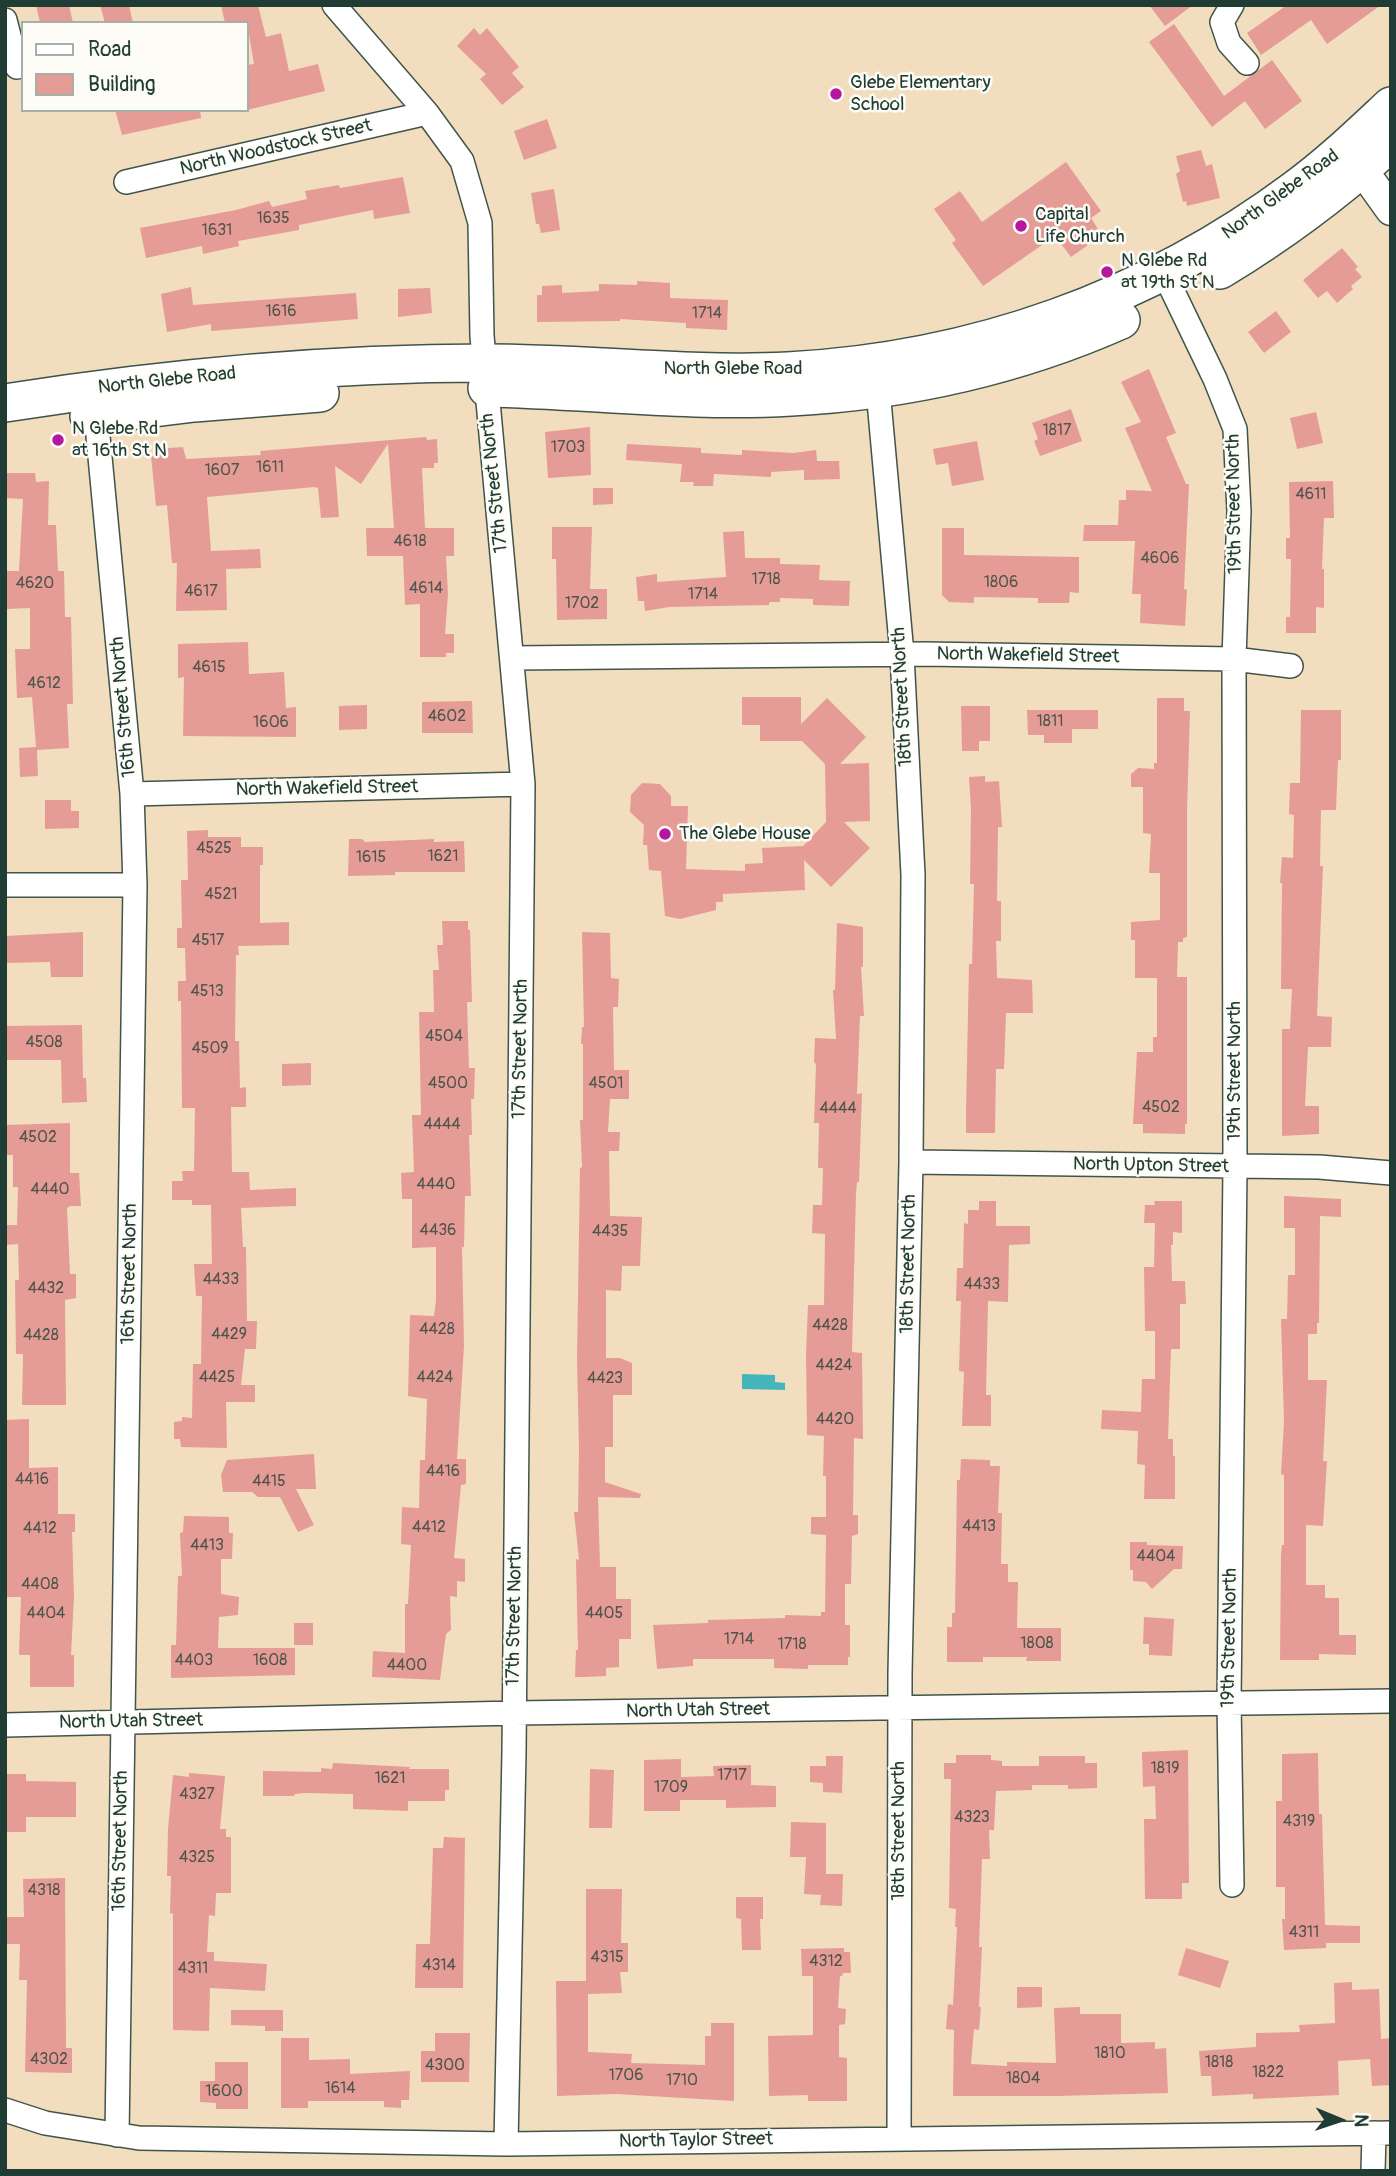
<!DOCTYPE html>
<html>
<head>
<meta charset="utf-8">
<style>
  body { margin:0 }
  #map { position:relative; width:1396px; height:2176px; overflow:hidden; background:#f2ddbe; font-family:Pangolin,sans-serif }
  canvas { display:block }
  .frame { position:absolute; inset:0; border:7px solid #1f3d34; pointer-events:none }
  .legend { position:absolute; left:21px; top:21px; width:228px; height:91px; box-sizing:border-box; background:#fdfcf7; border:2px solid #a4b0a9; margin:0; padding:9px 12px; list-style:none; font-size:21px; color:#1f3d34 }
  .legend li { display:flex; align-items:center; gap:14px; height:35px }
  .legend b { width:35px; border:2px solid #a4b0a9 }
  .north { position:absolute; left:1305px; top:2085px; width:70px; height:70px; -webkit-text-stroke:5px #fdfcf7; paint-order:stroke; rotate:92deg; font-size:19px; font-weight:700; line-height:28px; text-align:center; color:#1f3d34 }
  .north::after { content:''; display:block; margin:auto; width:24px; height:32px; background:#1f3d34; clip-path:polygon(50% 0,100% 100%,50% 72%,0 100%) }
</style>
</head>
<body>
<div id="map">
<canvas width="1396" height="2176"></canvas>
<div class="frame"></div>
<ul class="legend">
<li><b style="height:9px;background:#fff"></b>Road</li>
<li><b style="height:19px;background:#e59c96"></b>Building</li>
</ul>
<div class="north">N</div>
</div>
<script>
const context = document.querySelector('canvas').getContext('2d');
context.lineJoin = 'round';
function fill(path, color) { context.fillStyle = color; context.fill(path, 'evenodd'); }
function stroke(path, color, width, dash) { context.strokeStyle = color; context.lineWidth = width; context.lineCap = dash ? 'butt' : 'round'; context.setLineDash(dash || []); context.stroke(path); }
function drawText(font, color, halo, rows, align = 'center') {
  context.font = font + ' Pangolin,sans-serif'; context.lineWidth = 5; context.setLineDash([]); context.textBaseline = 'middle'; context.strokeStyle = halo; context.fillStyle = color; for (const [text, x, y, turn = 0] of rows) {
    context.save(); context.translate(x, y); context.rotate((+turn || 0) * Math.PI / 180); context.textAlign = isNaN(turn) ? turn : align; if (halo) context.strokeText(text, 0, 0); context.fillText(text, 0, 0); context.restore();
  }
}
fill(new Path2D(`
  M742,1374L775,1375V1382L785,1383V1390L742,1389Z`), '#45b5bc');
fill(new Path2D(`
  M36,5H69L73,23H40Z
  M100,5H129L133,23H105Z
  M221,5H258L266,37L281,33L289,71L318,64L325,91L247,110V65L254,64L247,23H225Z
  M1149,5H1193L1165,26Z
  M1287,5H1381L1327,44L1311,20L1261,55L1247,33Z
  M1174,24L1224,96L1272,60L1302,101L1265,129L1245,101L1212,127L1149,42Z
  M474,28L480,35L487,28L519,67L512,73L524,87L502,105L480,79L486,74L457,46Z
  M115,110H200L201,118L122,135Z
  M547,119L557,148L524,160L514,131Z
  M1201,150L1206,166L1212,164L1220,198L1187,206L1186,201L1183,202L1176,174L1180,171L1176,156Z
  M1066,162L1101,211L1091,218L1098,229L1084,239L1088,245L1071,257L1055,236L983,286L952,243L956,240L934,209L960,191L982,222Z
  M403,177L410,213L374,219L373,210L299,225V230L238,241L239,246L203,254L202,246L146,258L140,228L236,210L269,201L272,207L307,199L305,191L339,185L340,188Z
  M554,189L560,230L541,233L539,224H536L531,193Z
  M1342,248L1358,267L1355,269L1362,277L1351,286L1353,289L1337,303L1327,291L1318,298L1303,280Z
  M637,281L670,283V298L728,300L727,330L686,328V323L620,319V321L537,322V295H542V286L562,285V293L599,291V284L637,285Z
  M191,287L193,305L356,293L358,319L211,331V324L167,332L161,294Z
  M430,288L432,313L398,317V289Z
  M1276,311L1291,332L1264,353L1248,332Z
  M1149,369L1176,433L1166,437L1186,484H1189L1184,589L1187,590L1185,626L1140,623L1141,594H1132L1135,541H1083L1084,525H1118L1119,500H1126V490L1152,491L1125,428L1141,422L1121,382Z
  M1071,409L1082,441L1040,456L1034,441L1038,439L1032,423Z
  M1316,412L1323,443L1297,449L1290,418Z
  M590,427L591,475L548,478L545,432Z
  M426,437L427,440L437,439L438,463H434V468H422L425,528H454V556H446L448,594L445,634H454V653H446V657H420V604L405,605L403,556H367L366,528H394L388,444L361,484L335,466L339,517L321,518L318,488L314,487L207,497L211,551L260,549L261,568L226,569L227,610L176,611L177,563H172L167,505L156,506L151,456L155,455L154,449L183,447L186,459L261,455L260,451Z
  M977,441L984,480L952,486L948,463L936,465L933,449Z
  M627,444L701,448V453L742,455V450L793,453L816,450L817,461H839L840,479L804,480V470L771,472V477L714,474L713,486H693L694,482H680L682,464L626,460Z
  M5,473H35L36,482L49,481L48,525H56L58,571H64L65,617H71L73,704H67L69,748L37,750L38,776L20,777L19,748L36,747L32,697L17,698L15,649H30V608L7,609L5,571H19L23,499L5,498Z
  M1333,481L1334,518H1324L1322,569H1324V608L1316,607V633H1286V617H1290L1291,559H1286V538H1290L1289,482Z
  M593,488H613V504L593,505Z
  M552,527H592L590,589H607V619L557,620L556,559H552Z
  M942,528H964V555L1079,557V593L1070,592L1069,603H1038V598L974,597V603L949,602L942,595Z
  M744,531L745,558H780V564L820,565L819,580L850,581L849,606L813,605V599L780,598V602H769V605L669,607L645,611L644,601H638L636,577L657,574V582L726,577L723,532Z
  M248,642L249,674L284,672L286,708L296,707V737L183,736L184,677L178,678V644Z
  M742,697H801V724L827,698L866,737L840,764L869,763L870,821L844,822L870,848L831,887L804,860L805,890L723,894V902H716V910L680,919L665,916L661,871L649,870L647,845H643L644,825L630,812L631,795L642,783L660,784L671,796V806H688L686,869L745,871V864L763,863L762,848L803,846L826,822L825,764L802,741H760V725H742Z
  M1157,698H1184V711H1190L1187,810V937L1183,938V942H1178L1177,977H1187V1124H1185V1134L1143,1133V1124H1133L1137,1052H1153V1037H1157V978H1135V940H1131V922L1160,920V873H1149L1151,834L1143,833V787H1131V774L1138,768L1154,769V763H1157Z
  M472,701L473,733H422V702Z
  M367,705V729L339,730V706Z
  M961,706H990V741H979V751H962Z
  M1027,710H1098V729H1072V743H1044V735H1028Z
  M1301,710H1341V760H1338L1336,810H1321L1320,866H1323L1317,1016L1332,1017L1331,1047H1308L1305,1106H1319V1134L1282,1136V1029H1290L1292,989H1281L1282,883H1280L1282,857L1293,858L1294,815L1289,814L1290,783H1300Z
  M985,776V782L999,781L1002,827H998L997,901H1001V941H996L997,978L1032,980L1033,1013H1006L1004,1069H996L995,1133H966V1112L969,964H972L974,884H970L971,808L969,777Z
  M45,800H71V811H79V828L45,829Z
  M208,830V837H241V847H263V865H260V923L289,922V945L238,946L239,955H236L235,1041H239L240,1088L246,1087V1107H231L232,1172H249L250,1190L296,1188V1206L241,1208L243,1247H246L247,1321H257L256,1349H245L241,1385H255V1402H226L227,1448L181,1447L180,1439H174V1422L182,1421V1417L192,1418L193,1364H201L202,1296H196L194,1264H212L211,1205H192V1200H172V1181H183L182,1171H194L195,1108H182L181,1001H178V981H186L185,948H177V928H182L181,880H188L187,831Z
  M349,839H362L365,842L434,839V842L464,841L465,872H395V875L348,876Z
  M442,921H468V930H470L472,1002H467L469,1068H475L474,1099H471L472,1135H469L471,1196H465L464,1247H462L464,1346L457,1459H466V1484L461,1485L454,1558L465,1559V1582L457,1581V1597L450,1596L451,1630L446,1634L440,1680L372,1677L373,1651L405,1653V1604H408L411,1545L401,1544L402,1507L419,1508L420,1460H425L427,1399L408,1396L410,1315L434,1316L436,1301V1247L412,1248V1199H402L401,1173L414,1172L412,1115H421L419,1012H434L433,970H439L437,945H443Z
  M837,923L863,927V967H861L864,1016H860L857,1094L862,1093L859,1182H857L856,1193L852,1352L862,1353L863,1439L854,1438L853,1515H858V1534L852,1536L851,1584H845V1625H850V1657H848V1665H808V1669L774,1668V1659H693V1666L657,1669L653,1625L708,1623V1620L785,1618V1615L821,1616V1612H825L826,1535L811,1534V1517H826V1476H823L824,1436L807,1435L806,1353L808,1305H824L825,1234L812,1233L813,1205H822L823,1168H818L819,1123H814L816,1064L814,1062L815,1038L836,1039L833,990H835Z
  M83,932V977H51L50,962L5,963V936Z
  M582,932L610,933L611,978L619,979L618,1007H613L614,1070H629V1099H610L608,1132H620L619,1151H609L610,1216L642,1217L640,1266H622L621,1291L606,1290V1358H620L632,1363V1395H613V1447H605V1482L641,1494L640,1498L598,1497L600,1567H616V1599H631V1639H619V1667L606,1668V1676L585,1677H575L576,1650H578L576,1559L579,1560L574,1512H578L579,1449L577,1359L580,1168L582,1167L580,1120H583V1044H581L582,1027H584Z
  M82,1025L83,1078H86L87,1102L62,1103L61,1060H5V1026Z
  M311,1063V1085L282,1086V1064Z
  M70,1123V1173H79L81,1206H70L67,1208L70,1274H76V1298L65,1300L66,1405H22L23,1354H16L15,1280H19L18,1244L5,1245V1225H17L18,1187H13V1155H5V1125Z
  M1284,1196L1341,1199V1217L1320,1216L1319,1323H1317V1334H1308V1380H1327L1323,1461H1327L1323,1526L1306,1525V1585H1325V1598H1339V1635H1356V1655L1319,1654V1660H1280L1281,1555L1282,1545H1284V1475L1281,1474L1284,1422L1281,1319H1287L1288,1275H1295V1228H1284Z
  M979,1201H996V1226H1030V1244L1009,1245L1008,1302L988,1301L986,1395H991V1426H962L964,1372L959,1371L961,1301H956L957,1268H963L964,1223L968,1224V1210H979Z
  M1154,1201H1182V1233L1173,1232V1245H1171L1172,1281H1185L1186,1304H1180V1349H1171L1168,1439H1173V1456H1175V1499H1144L1145,1465L1137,1464L1138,1431L1101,1429L1102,1410L1141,1412L1142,1379H1155V1331H1145L1144,1267H1154L1155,1223H1144L1145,1205H1155Z
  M29,1419V1468L58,1467V1514H75V1532H72L74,1596L71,1655H74V1687H30V1655H19L21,1597H5V1420Z
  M314,1454L316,1489H296L314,1525L298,1532L280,1497H258L252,1492H223L221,1475L227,1460Z
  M961,1459L990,1460V1466H1000L998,1513H1002L1001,1564H1008V1582H1018L1017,1628H1061V1661H1026L1027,1657H983V1662H947V1627H952V1613H955L957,1480H960Z
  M184,1516L229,1517V1533H233L232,1559H221V1594L239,1597L238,1615L219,1617L218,1648H295V1675L171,1678V1645H176L178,1576H182L180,1533L183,1532Z
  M1130,1542H1147V1545L1183,1546L1182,1569H1174L1152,1589L1146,1582L1133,1581V1570H1130Z
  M1144,1617L1174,1619L1172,1656L1149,1655V1644H1143Z
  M294,1623H313V1645H294Z
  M1188,1750L1189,1883H1182V1899H1145L1144,1819H1156L1155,1786L1143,1787L1142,1752Z
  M1318,1753L1319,1814H1322L1325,1925L1360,1926V1943H1326V1948L1284,1950L1282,1919H1285V1887H1276V1801H1282V1754Z
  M956,1755H991V1760L1002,1761V1766H1039V1756H1085V1763H1097V1788L1068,1789V1785H1032V1790L996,1791L994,1830H989L990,1859H982L979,1947H982L979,2007H981L979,2030L974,2029L971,2064L1007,2066V2062L1056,2063L1054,2008L1080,2007V2014H1121V2043L1155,2042V2049L1166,2048L1168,2093L1057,2096H953L954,2030L946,2029L948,2004L953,2005L957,1927H955L956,1909L949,1908L951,1779H944V1763H956Z
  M826,1756H843L842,1793L823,1792V1783L810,1782V1766H826Z
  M681,1759V1777L714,1776L713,1766L751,1765V1785L776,1786V1807L726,1808V1800H680V1811H644V1760Z
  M333,1763L410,1767L409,1769H449V1790H445V1801H408V1811L353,1809V1794L304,1793L295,1794L294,1796H263V1771L321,1772V1768L332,1769Z
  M590,1769L614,1770L612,1828H589Z
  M189,1773L225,1776L220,1829H226V1837H231V1893H216L215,1916L209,1915L207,1952H214V1961L267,1964L265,1991L210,1988L209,2031L173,2030V1914L170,1913L171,1876H167L168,1829L173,1775L189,1777Z
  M5,1774H26V1781L76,1782V1817H26V1832H5Z
  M791,1822L826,1823V1874H843L842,1906L820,1905L821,1895L804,1894L806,1857H790Z
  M444,1837L465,1838L463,1988H415L416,1944H430L433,1848H443Z
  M65,1878L66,2048H72V2073L25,2072L27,1980H19L20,1944H5V1917H24L23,1879Z
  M586,1889H622L621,1943H628V1972H620L622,1993L588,1994V2052L632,2054L631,2063L705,2065V2036H711V2023H734V2101L616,2094L557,2096L556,1981H586Z
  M736,1897H763V1919H760L761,1950H742L741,1919L736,1918Z
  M844,1948V1952H850L851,1973H843L842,1976H840L838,2008L846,2009L845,2024L839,2025V2057L847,2058V2101H808V2095L769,2096L768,2036L813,2035V1976H802L801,1949Z
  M1186,1948L1229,1961L1220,1988L1178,1975Z
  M1352,1982V1990L1379,1989L1381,2039L1391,2038V2085L1372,2086L1370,2059L1338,2061L1339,2095L1253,2099V2094L1212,2096L1211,2076H1201L1199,2051L1256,2047V2033L1300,2032L1299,2025L1335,2023L1334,1983Z
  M1017,1987H1042V2007L1017,2008Z
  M231,2010H283V2031H265V2026L231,2025Z
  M435,2033H470L469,2082H421V2051H435Z
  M281,2038H309V2060L350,2059V2074L410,2071L409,2100H401V2108L384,2107V2101H308V2108H281Z
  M215,2062H248V2109H216V2103L200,2102V2081H215Z`), '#e59c96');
const minor = new Path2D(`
  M334,5L427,113L462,161L480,223L482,336L523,784L514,1752L506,2144
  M1232,5L1222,22L1229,43L1247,63
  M5,20L17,67
  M126,182L427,113
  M1164,273L1215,379L1235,429L1239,511L1234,659L1235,1167L1229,1702L1232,1885
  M878,390L902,654L913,875L911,1162L900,1673L899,2139
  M96,415L132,794L135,885L117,2135
  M513,658L924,654L1234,659L1291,666
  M132,794L523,784
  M5,885H135
  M911,1162L1319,1167L1391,1173
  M5,1725L514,1713L1391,1701
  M5,2110L45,2123L139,2138L506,2144L1391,2133
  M1373,2171L1374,2133`);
const tertiary = new Path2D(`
  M1348,150L1391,210`);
const primary = new Path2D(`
  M1220,270C1281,233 1338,191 1391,142
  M487,388C587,390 691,403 791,397C904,391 1017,366 1121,320
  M5,403C165,378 325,363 487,363C587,363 688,376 788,371C974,361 1147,300 1297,188C1331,163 1361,134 1391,106
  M89,416L194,403L320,393`);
stroke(minor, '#3f5549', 26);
stroke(tertiary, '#3f5549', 33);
stroke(primary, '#3f5549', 40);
stroke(minor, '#fff', 23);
stroke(tertiary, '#fff', 30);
stroke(primary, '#fff', 37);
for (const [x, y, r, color] of [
  [836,94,7,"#b5179e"],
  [1021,226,7,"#b5179e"],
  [1107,272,7,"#b5179e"],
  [58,440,7,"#b5179e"],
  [665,834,7,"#b5179e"]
]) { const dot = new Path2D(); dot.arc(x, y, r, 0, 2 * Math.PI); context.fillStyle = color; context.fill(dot); stroke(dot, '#fdfcf7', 2.5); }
drawText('16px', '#50554c', null, [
  ["1635",273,219],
  ["1631",217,231],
  ["1616",281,312],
  ["1714",707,314],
  ["1817",1057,431],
  ["1703",568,448],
  ["1611",270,468],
  ["1607",222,471],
  ["4611",1311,495],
  ["4618",410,542],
  ["4606",1160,559],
  ["1718",766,580],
  ["1806",1001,583],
  ["4620",35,584],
  ["4614",426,589],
  ["4617",201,592],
  ["1714",703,595],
  ["1702",582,604],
  ["4615",209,668],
  ["4612",44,684],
  ["4602",447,717],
  ["1811",1050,722],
  ["1606",271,723],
  ["4525",214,849],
  ["1621",443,857],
  ["1615",371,858],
  ["4521",221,895],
  ["4517",208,941],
  ["4513",207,992],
  ["4504",444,1037],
  ["4508",44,1043],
  ["4509",210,1049],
  ["4500",448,1084],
  ["4501",606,1084],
  ["4502",1161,1108],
  ["4444",838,1109],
  ["4444",442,1125],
  ["4502",38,1138],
  ["4440",436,1185],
  ["4440",50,1190],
  ["4436",438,1231],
  ["4435",610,1232],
  ["4433",221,1280],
  ["4433",982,1285],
  ["4432",46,1289],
  ["4428",830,1326],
  ["4428",437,1330],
  ["4429",229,1335],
  ["4428",41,1336],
  ["4424",834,1366],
  ["4425",217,1378],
  ["4424",435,1378],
  ["4423",605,1379],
  ["4420",835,1420],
  ["4416",443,1472],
  ["4416",32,1480],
  ["4415",269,1482],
  ["4413",979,1527],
  ["4412",429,1528],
  ["4412",40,1529],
  ["4413",207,1546],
  ["4404",1156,1557],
  ["4408",40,1585],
  ["4404",46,1614],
  ["4405",604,1614],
  ["1714",739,1640],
  ["1808",1037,1644],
  ["1718",792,1645],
  ["4403",194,1661],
  ["1608",270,1661],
  ["4400",407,1666],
  ["1819",1165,1769],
  ["1717",732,1776],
  ["1621",390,1779],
  ["1709",671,1788],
  ["4327",197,1795],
  ["4323",972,1818],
  ["4319",1299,1822],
  ["4325",197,1858],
  ["4318",44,1891],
  ["4311",1304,1933],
  ["4315",607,1958],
  ["4312",826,1962],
  ["4314",439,1966],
  ["4311",193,1969],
  ["1810",1110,2054],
  ["4302",49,2060],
  ["1818",1219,2063],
  ["4300",445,2066],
  ["1822",1268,2073],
  ["1706",626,2076],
  ["1804",1023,2079],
  ["1710",682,2081],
  ["1614",340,2089],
  ["1600",224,2092]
]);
drawText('19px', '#1f3d34', '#fdfcf7', [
  ["Glebe Elementary",850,83],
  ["School",850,105],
  ["Capital",1035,215],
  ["Life Church",1035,237],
  ["N Glebe Rd",1121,261],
  ["at 19th St N",1121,283],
  ["N Glebe Rd",72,429],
  ["at 16th St N",72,451],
  ["The Glebe House",679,834]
], 'left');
drawText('19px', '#1f3d34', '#fdfcf7', [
  ["North Woodstock Street",276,148,-13],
  ["North Glebe Road",1281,195,-36],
  ["North Glebe Road",733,369],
  ["North Glebe Road",167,381,-6],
  ["17th Street North",495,483,-96],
  ["19th Street North",1235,504,-91],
  ["North Wakefield Street",1028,656,1],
  ["18th Street North",903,697,-93],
  ["16th Street North",124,707,-95],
  ["North Wakefield Street",327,789,-1],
  ["17th Street North",521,1049,-89],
  ["19th Street North",1235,1071,-90],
  ["North Upton Street",1151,1166,1],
  ["18th Street North",909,1264,-89],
  ["16th Street North",130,1274,-89],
  ["17th Street North",515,1616,-89],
  ["19th Street North",1230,1638,-89],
  ["North Utah Street",698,1711,-1],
  ["North Utah Street",131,1722,-1],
  ["18th Street North",899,1831,-90],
  ["16th Street North",121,1841,-89],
  ["North Taylor Street",696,2141,-1]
]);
</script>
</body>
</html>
